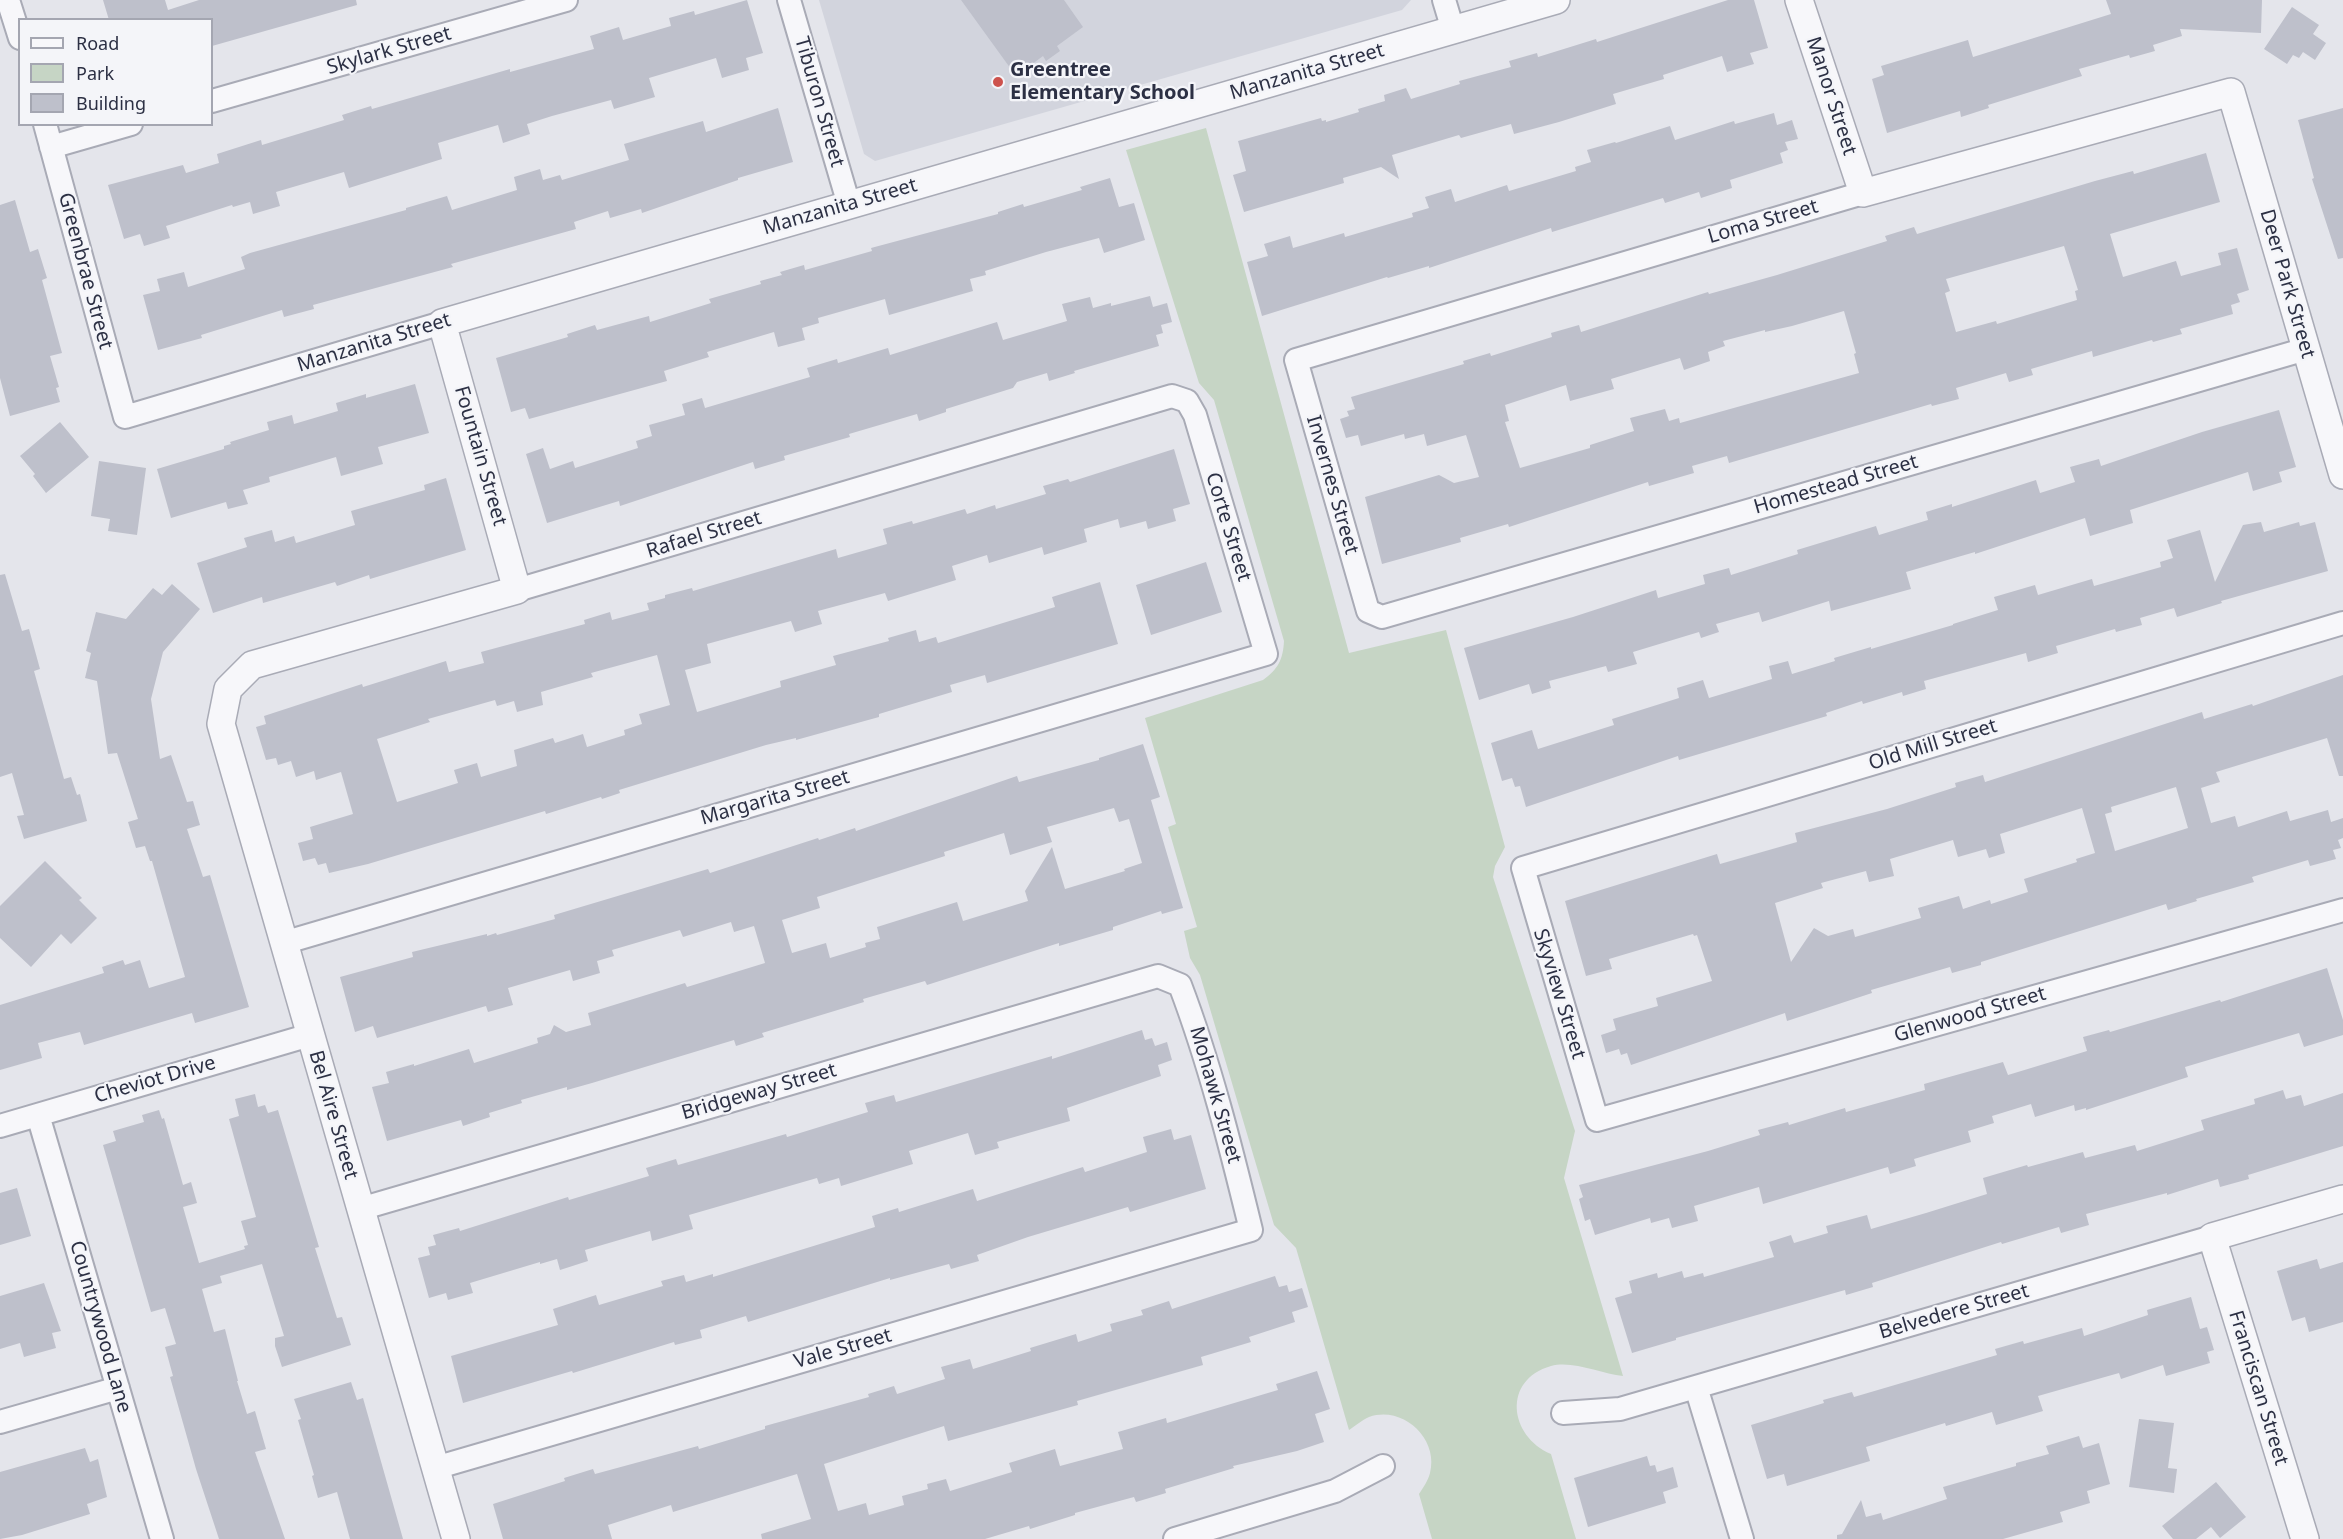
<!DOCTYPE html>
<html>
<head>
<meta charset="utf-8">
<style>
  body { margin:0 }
  #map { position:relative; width:2343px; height:1539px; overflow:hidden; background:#e4e5eb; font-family:"Noto Sans",sans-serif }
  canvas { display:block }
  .legend { position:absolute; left:18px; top:18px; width:195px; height:108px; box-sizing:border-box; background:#f4f5f9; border:2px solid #a4a6b1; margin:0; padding:8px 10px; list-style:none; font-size:18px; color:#2c3044 }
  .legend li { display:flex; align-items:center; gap:12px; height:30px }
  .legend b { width:30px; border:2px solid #a4a6b1 }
</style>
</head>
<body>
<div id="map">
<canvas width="2343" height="1539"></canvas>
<ul class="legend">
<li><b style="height:8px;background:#f7f7fa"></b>Road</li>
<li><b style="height:16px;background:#c6d5c5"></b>Park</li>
<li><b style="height:16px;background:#bec0cb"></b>Building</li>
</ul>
</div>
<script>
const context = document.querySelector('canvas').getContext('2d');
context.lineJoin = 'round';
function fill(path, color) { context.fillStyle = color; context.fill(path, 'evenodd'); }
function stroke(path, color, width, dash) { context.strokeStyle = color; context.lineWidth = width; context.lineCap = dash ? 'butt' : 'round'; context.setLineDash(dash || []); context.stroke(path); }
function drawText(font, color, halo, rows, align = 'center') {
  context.font = font + ' "Noto Sans",sans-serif'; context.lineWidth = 4.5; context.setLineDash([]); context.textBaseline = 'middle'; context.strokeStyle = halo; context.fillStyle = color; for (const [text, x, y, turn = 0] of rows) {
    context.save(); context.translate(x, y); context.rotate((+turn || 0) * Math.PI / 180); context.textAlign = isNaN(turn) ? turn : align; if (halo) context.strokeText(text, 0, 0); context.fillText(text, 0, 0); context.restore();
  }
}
fill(new Path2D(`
  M819,0H1411L1402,10L875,161L864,154Z`), '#d2d4dd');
fill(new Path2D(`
  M1206,128L1349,653L1446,630L1505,847L1495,866L1493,877L1575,1131L1564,1178L1623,1376C1601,1374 1573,1360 1551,1366C1502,1380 1509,1436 1551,1454L1576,1539H1432L1419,1494C1423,1488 1428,1481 1430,1473C1439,1439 1403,1405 1369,1417C1362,1420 1355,1426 1349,1430L1296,1248L1274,1225L1200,975L1190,958L1184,931L1197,927L1168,827L1176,824L1145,718L1263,680C1278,669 1283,660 1284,641L1214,400L1199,383L1126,150Z`), '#c6d5c5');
fill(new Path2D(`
  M103,0H165L168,10L199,0H356L357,5L212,46V20H109Z
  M747,0L763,53L746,58L749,70L722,78L716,58L649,78L655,97L614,109L611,100L552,116L527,124L530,134L503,143L498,125L438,143L442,159L349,188L344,172L276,192L280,206L253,214L250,202L233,207L232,205L166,226L170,238L144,246L140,234L124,239L108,185L183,165L186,173L219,163L217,154L261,140L262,145L344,120L342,115L371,106L372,109L510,69V72L594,49L590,36L619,27L623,40L671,26L669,18L694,11L695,15Z
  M961,0H1064L1083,27L1057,46L1060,51L1046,61L1043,56L1016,76Z
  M1728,0H1754L1768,48L1750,53L1754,64L1727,72L1722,56L1663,75L1664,79L1613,94L1616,104L1559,122L1514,134L1511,124L1461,138L1459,135L1392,155L1399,179L1381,167L1343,178L1344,183L1244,212L1233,175L1246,171L1238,141L1321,118L1322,121L1326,120V122L1359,112L1358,109L1385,101L1384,95L1406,88L1411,99L1460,84L1459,81L1511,67L1509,61L1537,53L1538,57L1596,39L1597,42Z
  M2106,0H2262L2261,33L2180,29L2182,36L2153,45L2155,51L2130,58L2129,55L2079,69L2082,76L1988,105L1989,108L1961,117L1960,111L1887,133L1872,79L1884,75L1881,66L1968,40L1973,57L2111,14Z
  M2292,7L2319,25L2313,34L2326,43L2315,60L2303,52L2299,58L2293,55L2287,64L2264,49Z
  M778,108L793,162L738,178V180L642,213L641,209L610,218L608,211L574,222L576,229L451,264L453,267L313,305L314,309L284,317L282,310L201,335L202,338L158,350L143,295L160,291L157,279L184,272L188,287L245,269L241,257L250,253L406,210V208L447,196L452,210L517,190L514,177L540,169L543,180L560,175L562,180L629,160L624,144L703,121L706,132Z
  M2343,108V258L2338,259L2312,179L2314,178L2298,120Z
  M1774,113L1777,125L1792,120L1798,139L1785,142L1788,150L1780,153L1783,163L1730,180L1732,188L1701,198L1699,192L1665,203L1663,198L1552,232L1551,228L1429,268V266L1388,278L1387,277L1262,316L1247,262L1268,256L1264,244L1290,236L1293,248L1344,233L1345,237L1413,217L1412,213L1429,208L1425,197L1451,189L1455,202L1507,185L1509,191L1576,171L1575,167L1591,162L1587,150L1615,142L1616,143L1670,126L1675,140L1734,121L1735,124Z
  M2206,153L2220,202L2110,234L2123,277L2176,261L2181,276L2221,265L2218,253L2237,248L2249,290L2237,294L2240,302L2231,305L2233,314L2180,329L2182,334L2153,342L2152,340L2093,357L2092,351L2031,369L2033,375L2009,382L2006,373L1956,388L1959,399L1932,406L1931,404L1729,463L1727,456L1692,466L1694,473L1649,486L1648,482L1509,527L1508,524L1460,538L1461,542L1382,564L1365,497L1439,475L1454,483L1479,477L1466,435L1427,446L1424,434L1405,439L1404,434L1361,446L1358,435L1346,438L1340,419L1349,416L1347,411L1355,409L1351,397L1464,364L1463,361L1490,353L1491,356L1552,337L1551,333L1579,325L1581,332L1708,292L1709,294L1777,275L1887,241L1885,236L1914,227L1917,234L2095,181L2133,171L2134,174ZM2064,246L2078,290L2075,291L2077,300L1997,324L1996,321L1956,332L1945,293L1950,291L1946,279ZM1844,311L1856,353L1854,354L1859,373L1680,423L1679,418L1669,421L1665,409L1630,418L1634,431L1590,445V448L1520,468L1505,422L1509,421L1505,405L1566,385L1570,401L1614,389L1611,379L1680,358L1684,370L1710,361L1708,352L1725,346L1723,341L1765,330V332L1792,326Z
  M1110,178L1119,207L1134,203L1145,240L1104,253L1099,238L1046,252L985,271L986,275L970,279L973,291L889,315L885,299L818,318L819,323L802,328L805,340L778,347L774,332L707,352L709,357L664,371L667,381L529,419L525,408L511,412L496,358L568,337L567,334L595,325L597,330L649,316L650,322L711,303L709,299L761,284L760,281L782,275L780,272L804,265L805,270L872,251L871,248L998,214V212L1023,204L1024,207L1082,190L1080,187Z
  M15,200L30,252L38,249L47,278L42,280L62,353L50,356L59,387L56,388L60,402L10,416L0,378V205Z
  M1150,296L1153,307L1167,303L1172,322L1161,325L1163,333L1156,335L1159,346L1074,371L1075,373L1049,381L1047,373L1017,382L1013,388L946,409V412L919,421L917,414L849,434L850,437L784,456L785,460L755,469L753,462L620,506L619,501L547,523L526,454L543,448L550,469L573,461L575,468L638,448L636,441L652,436L649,425L685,415L682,404L702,398L705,408L810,377L807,368L837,359L838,363L888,348L890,355L997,322L1003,340L1067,321L1062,304L1090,297L1093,308L1111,303V306Z
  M415,384L429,433L378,447L383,464L341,476L336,457L269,477L270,482L243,490L248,504L228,509L226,502L171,518L157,469L224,449V446L231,444L230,442L269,430L267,422L292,415L294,424L338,411L336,403L366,394V398Z
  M2279,410L2296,467L2279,472L2282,482L2253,491L2248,472L2130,510L2133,523L2090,536L2085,518L1975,554V552L1906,572L1911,589L1831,611L1829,601L1762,622L1759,612L1716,624L1719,632L1701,638L1699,632L1633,652L1637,664L1608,672L1606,666L1549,681L1551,688L1532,694L1529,684L1479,700L1464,648L1573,617L1656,590L1658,598L1705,584L1703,575L1729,568L1731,575L1798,554L1797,550L1876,526L1879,535L1928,520L1926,512L1952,504V507L2036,480L2040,493L2075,482L2070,467L2099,459L2101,466L2202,432Z
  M60,422L89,457L46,493L33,476L35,474L20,456Z
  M1174,449L1190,504L1173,509L1176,521L1148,529L1146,521L1120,528L1118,519L1084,529L1087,542L1044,555L1042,547L989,563L987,555L952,566L956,580L888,601L885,593L818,611L822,624L795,632L791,621L707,644L711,663L685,670L697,712L781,687L780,681L836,665L833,656L889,641L888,638L916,630L919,642L936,637L938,643L1055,607L1052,597L1100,582L1118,644L987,683L985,675L950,685L952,692L879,714V717L796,740V738L766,745L619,790L620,793L602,799L601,797L546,814L545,811L368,864L329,873L326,863L318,865L315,858L303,861L298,843L313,839L310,827L353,814L341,772L316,780L314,771L296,777L291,761L278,765L276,758L266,760L256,727L266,724L264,716L362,684L363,687L446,661L449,672L484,663L481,652L585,624L584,620L610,612L612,620L649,610L647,603L665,598V595L692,588L693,591L836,549L838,558L887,544L883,529L912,521L913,524L965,509L967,514L995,505L996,509L1046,494L1043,486L1068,479L1070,482ZM657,655L670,705L639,714L642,724L624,730L625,735L587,747L583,734L555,743L553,738L514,750L517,766L481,777L477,763L454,770L458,783L397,802L377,739L430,722L428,719L495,700L497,706L514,701L517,712L543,705L541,692L593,677L591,673Z
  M99,461L146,468L137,535L108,531L110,519L91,516Z
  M446,478L466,550L370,579L369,575L337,586L335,582L263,603L262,597L213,613L197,563L247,547L244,538L272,530L275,542L294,536L296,543L355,525L351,511L425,490L424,485Z
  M2261,522L2264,532L2299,522L2300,526L2315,522L2328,571L2221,601L2222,603L2177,617L2174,608L2140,618L2142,625L2116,632L2115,629L2056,646L2058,653L2028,662L2026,653L1924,681L1926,689L1903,696L1902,692L1863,704L1862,701L1826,713L1827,716L1679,760L1678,756L1526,807L1520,786L1515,787L1512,778L1502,781L1491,743L1532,730L1538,749L1614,725L1612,719L1679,698L1677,688L1703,680L1709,698L1772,679L1769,666L1788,661L1792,674L1835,661L1834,658L1871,647V649L1953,625V624L1998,610L1994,597L2035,585L2038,595L2092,579L2094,586L2161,567L2160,562L2173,558L2167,540L2200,530L2215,582L2243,525Z
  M1206,562L1222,612L1151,635L1136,585Z
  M5,574L22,631L29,629L40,669L34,671L64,779L71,777L77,795L80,794L87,821L24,839L17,816L24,815L12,773L0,777V575Z
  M172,584L200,609L163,652L151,699L160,759L171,755L187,802L193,801L200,825L187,829L203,877L210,875L249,1007L195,1023L192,1013L84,1045L80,1032L38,1043L42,1058L0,1070V1005L104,973L102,967L123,960L125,965L140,960L149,988L185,977L152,861H150L145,846L136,848L128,822L138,819L117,753L108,754L97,681L85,678L91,653L86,651L96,612L126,619L153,588L162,595Z
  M2343,675V776H2339L2327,738L2216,772L2220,782L2201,788L2211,823L2235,816L2238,827L2287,811L2290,821L2328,810L2331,822L2343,818V838L2338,840L2341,848L2333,850L2336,859L2310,866L2308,860L2252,877L2254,882L2196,899L2197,901L2168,910L2166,904L1981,962V965L1952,973L1950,967L1871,990L1872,993L1787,1021L1785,1013L1631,1065L1627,1053L1621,1055L1619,1049L1606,1053L1601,1035L1616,1030L1613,1019L1658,1006L1656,998L1712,981L1697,935L1694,936L1693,934L1609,959L1612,969L1586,976L1565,901L1717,854L1720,864L1797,842L1795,833L1887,809L1956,787L1955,783L1983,775L1985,782L2202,712L2204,719L2252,704L2253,706ZM2176,787L2188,828L2115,851L2105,814L2112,812L2111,807ZM2082,808L2095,853L2076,859L2077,862L2024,879L2028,892L1991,904L1990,900L1963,909L1959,896L1918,908L1921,918L1855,937L1853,929L1828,936L1814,928L1791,962L1775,903L1823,888L1821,883L1866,871L1869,882L1894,876L1890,859L1953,840L1958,857L1986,849L1989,858L2005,853L2000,834Z
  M1143,744L1160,797L1151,800L1183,908L1162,914L1161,911L1113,927V930L1059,946V943L927,985L925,981L863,999L864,1002L762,1033L764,1037L736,1046L734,1040L592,1083L567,1090V1087L521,1100L522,1103L489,1113L490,1117L463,1126L461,1120L387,1141L372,1087L389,1083L386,1072L414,1064V1066L469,1049L474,1063L538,1043L537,1038L550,1034L554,1025L566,1032L591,1025L588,1013L685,983L687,987L765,963L754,926L734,932L731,922L683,937L680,930L612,950L614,956L597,961L600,973L573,981L570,970L508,988L513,1005L488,1012L486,1006L377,1038L373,1026L355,1032L340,977L413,957L412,952L487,934V936L496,933L497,935L555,919L554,915L708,869L710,873L818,838L819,840L855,828L856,831L1017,776L1019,782L1099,760V758ZM1114,808L1119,822L1129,819L1142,863L1124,869L1125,871L1065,889L1052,847L1025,891L1028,901L963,921L957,902L877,927L880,939L865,943L866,947L830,958L826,943L792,953L782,920L820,908L817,897L945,856L944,852L1004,833L1010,855L1052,842L1047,827Z
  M45,861L82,898L79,900L97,918L71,944L61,934L31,967L0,938V906Z
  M2327,968L2343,1020V1035L2304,1047L2299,1033L2185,1067L2188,1077L2086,1110V1108L2075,1111L2074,1105L2035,1117L2031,1104L1992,1116L1994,1123L1968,1131L1971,1142L1914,1159L1916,1166L1890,1174L1888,1167L1763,1204L1759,1187L1694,1206L1698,1221L1672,1228L1669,1218L1651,1223L1650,1218L1595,1235L1590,1219L1585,1221L1579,1199L1583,1197L1579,1185L1708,1151L1760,1135L1758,1130L1788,1122L1789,1125L1845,1108L1846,1112L1925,1090L1924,1084L2003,1062L2008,1075L2087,1051L2083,1037L2109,1030L2110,1032L2220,1000L2221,1002Z
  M1142,1030L1145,1040L1152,1038L1155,1046L1167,1042L1172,1060L1158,1065L1161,1076L1067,1108L1070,1121L997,1142L999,1148L975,1155L968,1133L909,1151L913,1164L841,1186L839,1178L819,1184L817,1178L689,1215L693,1229L652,1241L650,1231L585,1250L588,1261L560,1270L557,1259L540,1264V1262L470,1283L473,1293L448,1300L446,1293L429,1298L418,1258L430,1255L428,1247L436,1245L433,1235L459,1228L460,1231L568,1197L569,1200L649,1176L646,1168L676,1159L678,1165L786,1134L787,1137L868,1112L865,1103L894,1095L896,1102L1052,1056V1059Z
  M2283,1090L2286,1099L2301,1095L2304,1106L2343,1093V1146L2248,1175L2249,1179L2220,1187L2218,1179L2167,1195V1193L2086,1214L2089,1225L2061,1233L2059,1227L2002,1244L2001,1242L1872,1283L1873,1287L1846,1295L1845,1290L1676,1338V1340L1632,1353L1615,1298L1632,1293L1629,1281L1657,1273L1658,1278L1682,1271L1684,1278L1703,1273L1704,1277L1774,1257L1769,1242L1791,1235L1794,1243L1828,1233L1826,1226L1867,1215L1871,1229L1926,1213L1987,1194L1983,1178L2027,1165L2028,1167L2083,1152L2085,1158L2135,1145L2137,1151L2204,1130L2201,1120L2255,1104L2254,1099Z
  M255,1094L258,1107L265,1105L268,1113L278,1110L319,1247L315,1248L337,1318L342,1317L351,1345L282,1367L275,1346V1338L284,1336L262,1264L220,1276L222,1283L202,1289L214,1332L225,1329L238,1381H237L247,1414L255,1411L266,1449L255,1452L285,1539H219L196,1469L170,1377L173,1376L165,1347L176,1344L165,1308L151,1312L103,1145L116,1141L113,1131L144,1122L142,1115L159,1110L162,1119L164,1118L183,1185L191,1182L197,1203L183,1207L199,1263L245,1249L244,1246L248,1245L241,1221L256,1217L229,1119L239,1116L235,1099Z
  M1171,1129L1174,1140L1191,1135L1206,1189L1130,1212L1128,1207L1028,1237L977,1255L979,1261L951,1269L949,1264L890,1280V1278L748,1322L746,1316L700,1330L702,1338L675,1345L674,1342L573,1373L572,1371L463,1403L451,1356L558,1325L553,1309L596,1295L599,1305L663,1286L661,1281L684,1275L686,1282L713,1274V1277L875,1227L872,1216L898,1208L899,1212L973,1189L977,1201L1083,1167L1085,1172L1147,1152L1143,1137Z
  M17,1188L31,1236L0,1245V1193Z
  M2317,1259L2320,1269L2343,1262V1322L2309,1332L2305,1317L2292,1321L2277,1271Z
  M1275,1276L1279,1287L1287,1285L1289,1292L1302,1288L1308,1307L1292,1312L1295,1322L1249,1337L1251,1342L1201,1357L1203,1365L1077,1401L1078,1405L948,1441L944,1426L824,1464L838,1511L866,1503L869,1515L904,1505L902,1496L928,1489L927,1484L946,1479L950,1491L1012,1472L1009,1463L1055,1449L1060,1466L1123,1449L1118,1432L1166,1418L1167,1423L1278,1390L1276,1384L1317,1371L1330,1409L1315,1414L1324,1442L1297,1451L1233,1466L1234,1468L1165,1489L1166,1493L1136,1502L1134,1497L1075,1513V1515L1030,1529L1029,1526L985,1539H762L761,1534L811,1519L797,1474L673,1512L671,1505L608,1525L612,1539H503L493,1504L565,1481L564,1478L593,1469L595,1474L698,1446L699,1449L765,1429V1426L869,1397L868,1394L894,1386L897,1394L945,1379L941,1367L970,1359L973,1369L1031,1351L1030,1348L1076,1334L1078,1342L1112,1331L1110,1324L1143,1315L1141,1310L1169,1301L1172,1309Z
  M44,1283L61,1331L52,1333L56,1348L24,1357L20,1343L0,1349V1296Z
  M2191,1297L2200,1329L2207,1327L2214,1350L2207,1352L2210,1363L2166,1376L2163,1365L2121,1379L2119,1373L2038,1396L2043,1411L1996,1425L1992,1412L1946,1426L1945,1423L1866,1447L1870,1461L1787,1486L1784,1474L1767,1479L1751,1425L1824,1403L1823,1400L1852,1392L1854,1397L1997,1355L1995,1349L2023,1341L2024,1344L2082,1328L2084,1336L2148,1315L2147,1310Z
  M351,1382L357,1400L363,1398L403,1539H350L337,1492L318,1498L312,1476L314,1475L298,1420L301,1419L294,1399Z
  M2139,1419L2174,1423L2168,1468L2177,1469L2174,1493L2129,1487Z
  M2079,1436L2083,1448L2099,1443L2110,1484L2087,1491L2090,1503L2060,1512L2063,1522L2003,1539H1837V1535L1842,1534L1861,1500L1866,1517L1881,1513L1883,1520L1947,1499L1943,1487L2016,1466V1463L2049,1454L2046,1446Z
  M85,1448L90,1462L98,1459L107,1497L87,1504L90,1514L22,1535L0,1539V1472Z
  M1647,1456L1650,1466L1655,1465L1657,1472L1673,1467L1678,1487L1663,1492L1666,1503L1588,1527L1574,1478Z
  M2216,1482L2246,1517L2220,1538L2211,1527L2196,1539H2173L2162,1526Z`), '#bec0cb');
const minor = new Path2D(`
  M8,0L20,38
  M789,0L849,205
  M1444,0L1453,30
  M212,101L566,0
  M45,124L125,417L442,323
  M51,147L131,124
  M1863,193L1296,360L1368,611L1382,617L2306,349
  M2343,623L1523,868L1597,1120L2343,910
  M283,943L1266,654L1195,415L1187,401L1172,396L517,590
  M38,1115L162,1539
  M0,1126L310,1035
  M360,1209L1158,976L1180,985C1210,1064 1231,1148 1251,1230L435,1468
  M1696,1387L1742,1539
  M1563,1413L1620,1409L2212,1237
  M0,1422L118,1388
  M1175,1539L1335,1491L1383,1466`);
const tertiary = new Path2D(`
  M1799,0L1863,193L2231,92L2343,475
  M456,1539L221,724L228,689L252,665L517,590L442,323L1556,0
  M2305,1539L2212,1237L2343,1199`);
stroke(minor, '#a9abb6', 26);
stroke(tertiary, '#a9abb6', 30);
stroke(minor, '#f7f7fa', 22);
stroke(tertiary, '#f7f7fa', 27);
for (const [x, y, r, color] of [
  [998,82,6,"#cd524d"]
]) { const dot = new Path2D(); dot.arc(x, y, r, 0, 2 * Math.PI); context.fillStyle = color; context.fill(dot); stroke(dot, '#f4f5f9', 2); }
drawText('20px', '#2c3044', '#f4f5f9', [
  ["Skylark Street",389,51,-16],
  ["Manzanita Street",1307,72,-16],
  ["Manor Street",1831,96,72],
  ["Tiburon Street",819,102,74],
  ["Manzanita Street",840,207,-16],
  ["Loma Street",1763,222,-16],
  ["Greenbrae Street",85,271,75],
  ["Deer Park Street",2287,284,74],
  ["Manzanita Street",374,343,-17],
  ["Fountain Street",480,456,74],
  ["Invernes Street",1332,485,74],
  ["Homestead Street",1836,485,-16],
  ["Corte Street",1228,527,73],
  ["Rafael Street",704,535,-17],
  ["Old Mill Street",1933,745,-17],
  ["Margarita Street",775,798,-16],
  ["Skyview Street",1559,994,73],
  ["Glenwood Street",1970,1015,-16],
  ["Cheviot Drive",155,1080,-16],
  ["Bridgeway Street",759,1092,-16],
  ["Mohawk Street",1215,1095,74],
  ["Bel Aire Street",333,1115,74],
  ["Belvedere Street",1954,1312,-16],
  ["Countrywood Lane",100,1327,74],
  ["Vale Street",843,1349,-16],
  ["Franciscan Street",2258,1388,73]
]);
drawText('bold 20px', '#2c3044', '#f4f5f9', [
  ["Greentree",1010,70],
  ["Elementary School",1010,93]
], 'left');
</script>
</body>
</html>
